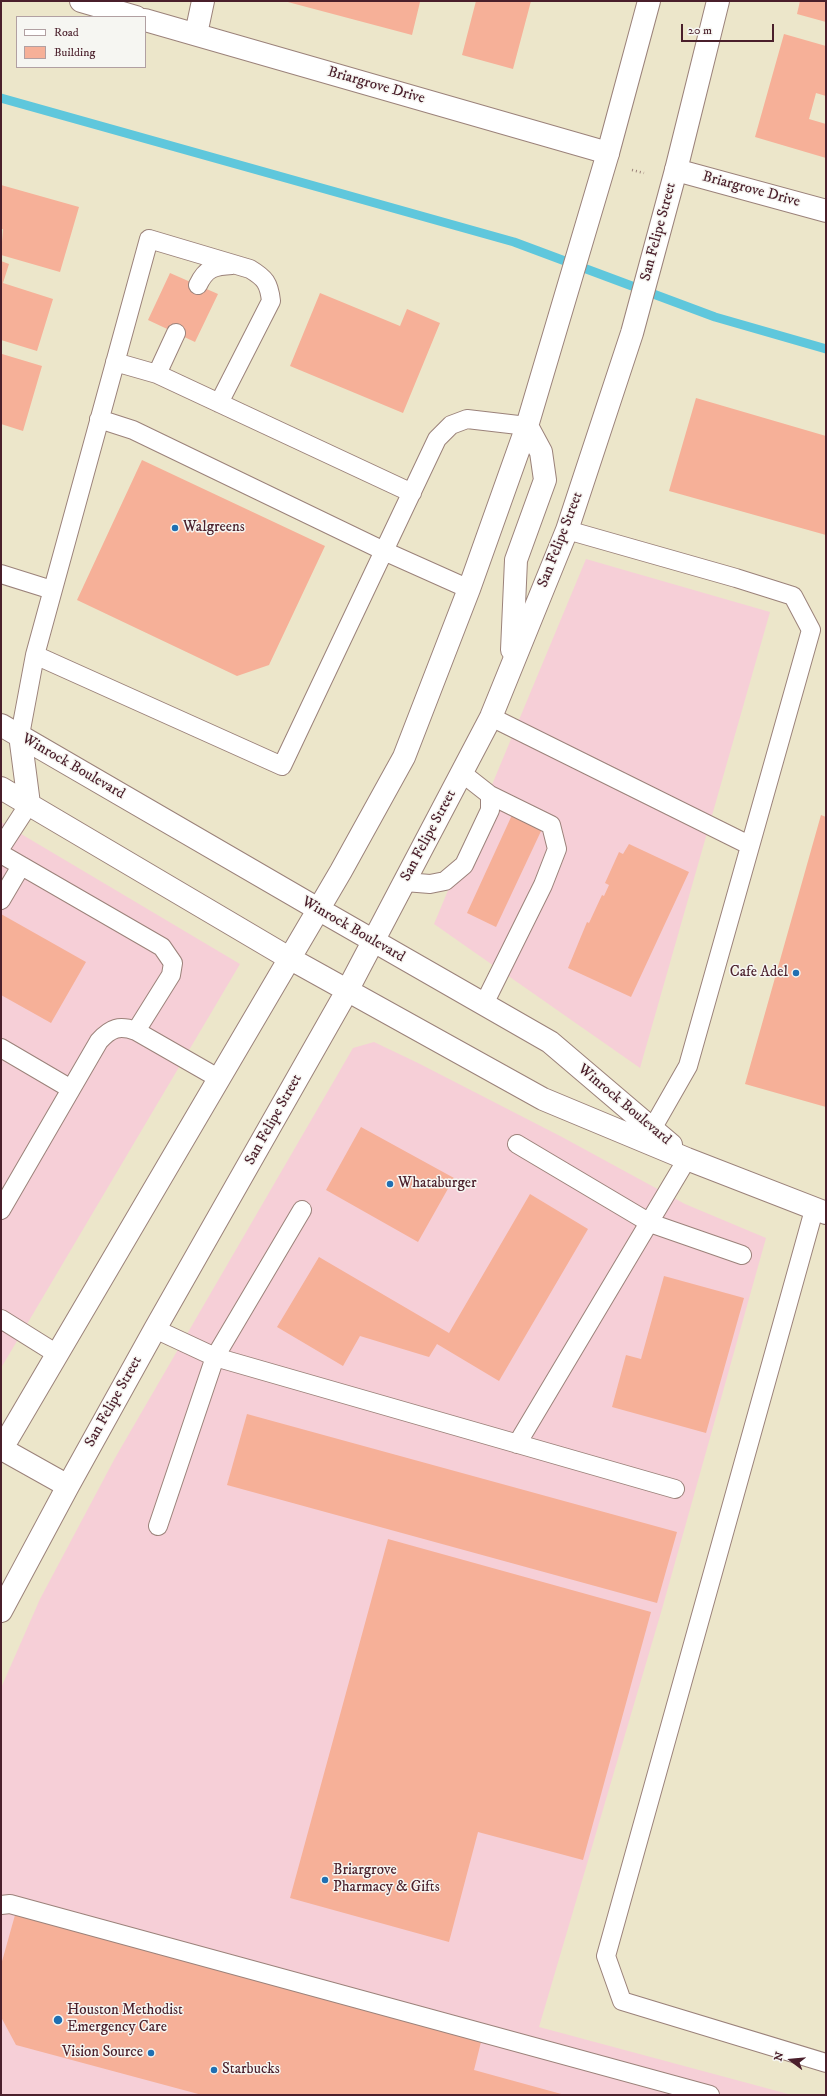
<!DOCTYPE html>
<html>
<head>
<meta charset="utf-8">
<style>
  body { margin:0 }
  #map { position:relative; width:827px; height:2096px; overflow:hidden; background:#ece6ca; font-family:"IM FELL DW Pica",serif }
  canvas { display:block }
  .frame { position:absolute; inset:0; border:2px solid #4a1f2b; pointer-events:none }
  .legend { position:absolute; left:16px; top:16px; width:130px; height:52px; box-sizing:border-box; background:#f6f6f2; border:1px solid #b1a0a2; margin:0; padding:5px 7px; list-style:none; font-size:12px; color:#4a1f2b }
  .legend li { display:flex; align-items:center; gap:8px; height:20px }
  .legend b { width:20px; border:1px solid #b1a0a2 }
  .north { position:absolute; left:771px; top:2040px; width:40px; height:40px; -webkit-text-stroke:3px #f6f6f2; paint-order:stroke; rotate:286deg; font-size:11px; font-weight:700; line-height:16px; text-align:center; color:#4a1f2b }
  .north::after { content:''; display:block; margin:auto; width:14px; height:18px; background:#4a1f2b; clip-path:polygon(50% 0,100% 100%,50% 72%,0 100%) }
  .scale { position:absolute; left:681px; top:24px; width:93px; height:18px; box-sizing:border-box; border:2px solid #4a1f2b; border-top:0; padding-left:5px; font-size:12px; line-height:14px; white-space:nowrap; color:#4a1f2b; -webkit-text-stroke:3px #f6f6f2; paint-order:stroke }
</style>
</head>
<body>
<div id="map">
<canvas width="827" height="2096"></canvas>
<div class="frame"></div>
<ul class="legend">
<li><b style="height:5px;background:#fff"></b>Road</li>
<li><b style="height:11px;background:#f6b098"></b>Building</li>
</ul>
<div class="north">N</div>
<div class="scale">20 m</div>
</div>
<script>
const context = document.querySelector('canvas').getContext('2d');
context.lineJoin = 'round';
function fill(path, color) { context.fillStyle = color; context.fill(path, 'evenodd'); }
function stroke(path, color, width, dash) { context.strokeStyle = color; context.lineWidth = width; context.lineCap = dash ? 'butt' : 'round'; context.setLineDash(dash || []); context.stroke(path); }
function drawText(font, color, halo, rows, align = 'center') {
  context.font = font + ' "IM FELL DW Pica",serif'; context.lineWidth = 3; context.setLineDash([]); context.textBaseline = 'middle'; context.strokeStyle = halo; context.fillStyle = color; for (const [text, x, y, turn = 0] of rows) {
    context.save(); context.translate(x, y); context.rotate((+turn || 0) * Math.PI / 180); context.textAlign = isNaN(turn) ? turn : align; if (halo) context.strokeText(text, 0, 0); context.fillText(text, 0, 0); context.restore();
  }
}
fill(new Path2D(`
  M586,559L770,612L640,1068L434,924Z
  M1,822L240,964L1,1368Z
  M374,1042L418,1063L562,1137L685,1204L766,1238L662,1609L539,2027L792,2095H1V1688L40,1599L115,1458L353,1048Z`), '#f6cfd7');
stroke(new Path2D(`
  M1,98L514,242L715,317L826,349`), '#5fc7dc', 9);
fill(new Path2D(`
  M284,1H417L420,2L412,35Z
  M476,1H531L513,69L462,55Z
  M800,1H826V22L797,14Z
  M784,34L826,46V96L816,93L809,119L826,124V158L755,137Z
  M1,185L79,207L60,272L1,255L3,229H1Z
  M1,261L9,264L3,283L53,299L37,351L1,340Z
  M170,273L218,294L195,342L148,320Z
  M320,293L400,326L407,309L440,323L403,413L290,366Z
  M2,354L42,366L23,431L1,424Z
  M696,398L826,436V535L669,491Z
  M142,460L325,546L269,665L237,676L77,600Z
  M512,815L542,829L496,927L467,913Z
  M821,815L826,817V1107L745,1084Z
  M629,844L689,872L631,997L568,968L587,922L589,923L602,895L604,896L609,885L605,883L619,852L623,854Z
  M1,914L86,962L51,1023L1,995Z
  M361,1127L454,1178L418,1242L326,1190Z
  M530,1194L588,1229L499,1381L437,1344L429,1357L360,1336L343,1366L277,1327L319,1257L449,1333Z
  M664,1276L744,1298L706,1433L612,1407L626,1355L641,1359Z
  M247,1414L677,1532L657,1603L227,1485Z
  M388,1539L651,1612L583,1860L478,1832L449,1942L290,1898Z
  M15,1915L481,2042L474,2070L565,2095H202L16,2045L1,2017V1965Z`), '#f6b098');
const lane = new Path2D(`
  M198,285C206,268 214,266 232,265
  M115,362L157,374L412,493
  M157,374L176,333
  M99,419L133,430L384,551L469,589
  M567,530L736,578L793,596L811,630L688,1066L652,1129
  M1,574L52,590
  M35,655L282,766L437,439L451,425L467,419L527,426
  M491,717L749,845
  M20,735L35,655L149,239L250,269C265,278 269,283 271,301L219,403
  M1,847L29,804
  M1,854L162,947L173,963L171,975L136,1031
  M405,882L430,884L445,881L464,865L490,810V795L462,773
  M1,900L21,866
  M484,1004L543,885L557,849L551,825L490,795
  M1,1048L71,1089
  M517,1144L650,1223L742,1255
  M1,1210L99,1041C111,1028 119,1025 136,1031L218,1078
  M814,1210L606,1956L622,2001L826,2063
  M1,1319L57,1354
  M155,1329L215,1357L675,1489
  M517,1444L687,1159
  M158,1526L215,1357L302,1210
  M1,1905L10,1904L710,2095`);
const street = new Path2D(`
  M81,1L136,17
  M145,20L608,153
  M196,34L203,1
  M676,170L826,211
  M1,725L318,909
  M20,735L29,804
  M1,788L289,958`);
const secondary = new Path2D(`
  M512,650L516,560L545,480L541,452L527,426
  M318,909L550,1042L671,1145
  M289,958L543,1099L687,1159L826,1213
  M2,1449L68,1486
  M1,1450L341,871L404,757L469,589L527,426L608,153L649,1
  M1,1611L68,1486L155,1329L347,991L491,717L567,530L632,333L676,170L718,1`);
stroke(lane, '#9b827a', 20);
stroke(street, '#9b827a', 24);
stroke(secondary, '#9b827a', 24);
stroke(new Path2D(`
  M632,170L644,173`), '#9b827a', 2.5, [1, 3]);
stroke(lane, '#fff', 18);
stroke(street, '#fff', 22);
stroke(secondary, '#fff', 22);
for (const [x, y, r, color] of [
  [175,528,4,"#1f6fb2"],
  [796,973,4,"#1f6fb2"],
  [390,1184,4,"#1f6fb2"],
  [325,1880,4,"#1f6fb2"],
  [58,2020,5,"#1f6fb2"],
  [151,2053,4,"#1f6fb2"],
  [214,2070,4,"#1f6fb2"]
]) { const dot = new Path2D(); dot.arc(x, y, r, 0, 2 * Math.PI); context.fillStyle = color; context.fill(dot); stroke(dot, '#f6f6f2', 1.5); }
drawText('15px', '#4a1f2b', '#f6f6f2', [
  ["Briargrove Drive",376,86,16],
  ["Briargrove Drive",751,190,15],
  ["San Felipe Street",659,232,-75],
  ["San Felipe Street",561,540,-69],
  ["Winrock Boulevard",73,767,30],
  ["San Felipe Street",429,836,-62],
  ["Winrock Boulevard",353,930,30],
  ["Winrock Boulevard",624,1105,40],
  ["San Felipe Street",274,1120,-61],
  ["San Felipe Street",114,1402,-61]
]);
drawText('15px', '#4a1f2b', '#f6f6f2', [
  ["Walgreens",183,528],
  ["Cafe Adel",788,973,"right"],
  ["Whataburger",398,1184],
  ["Briargrove",333,1871],
  ["Pharmacy & Gifts",333,1888],
  ["Houston Methodist",67,2011],
  ["Emergency Care",67,2028],
  ["Vision Source",143,2053,"right"],
  ["Starbucks",222,2070]
], 'left');
</script>
</body>
</html>
